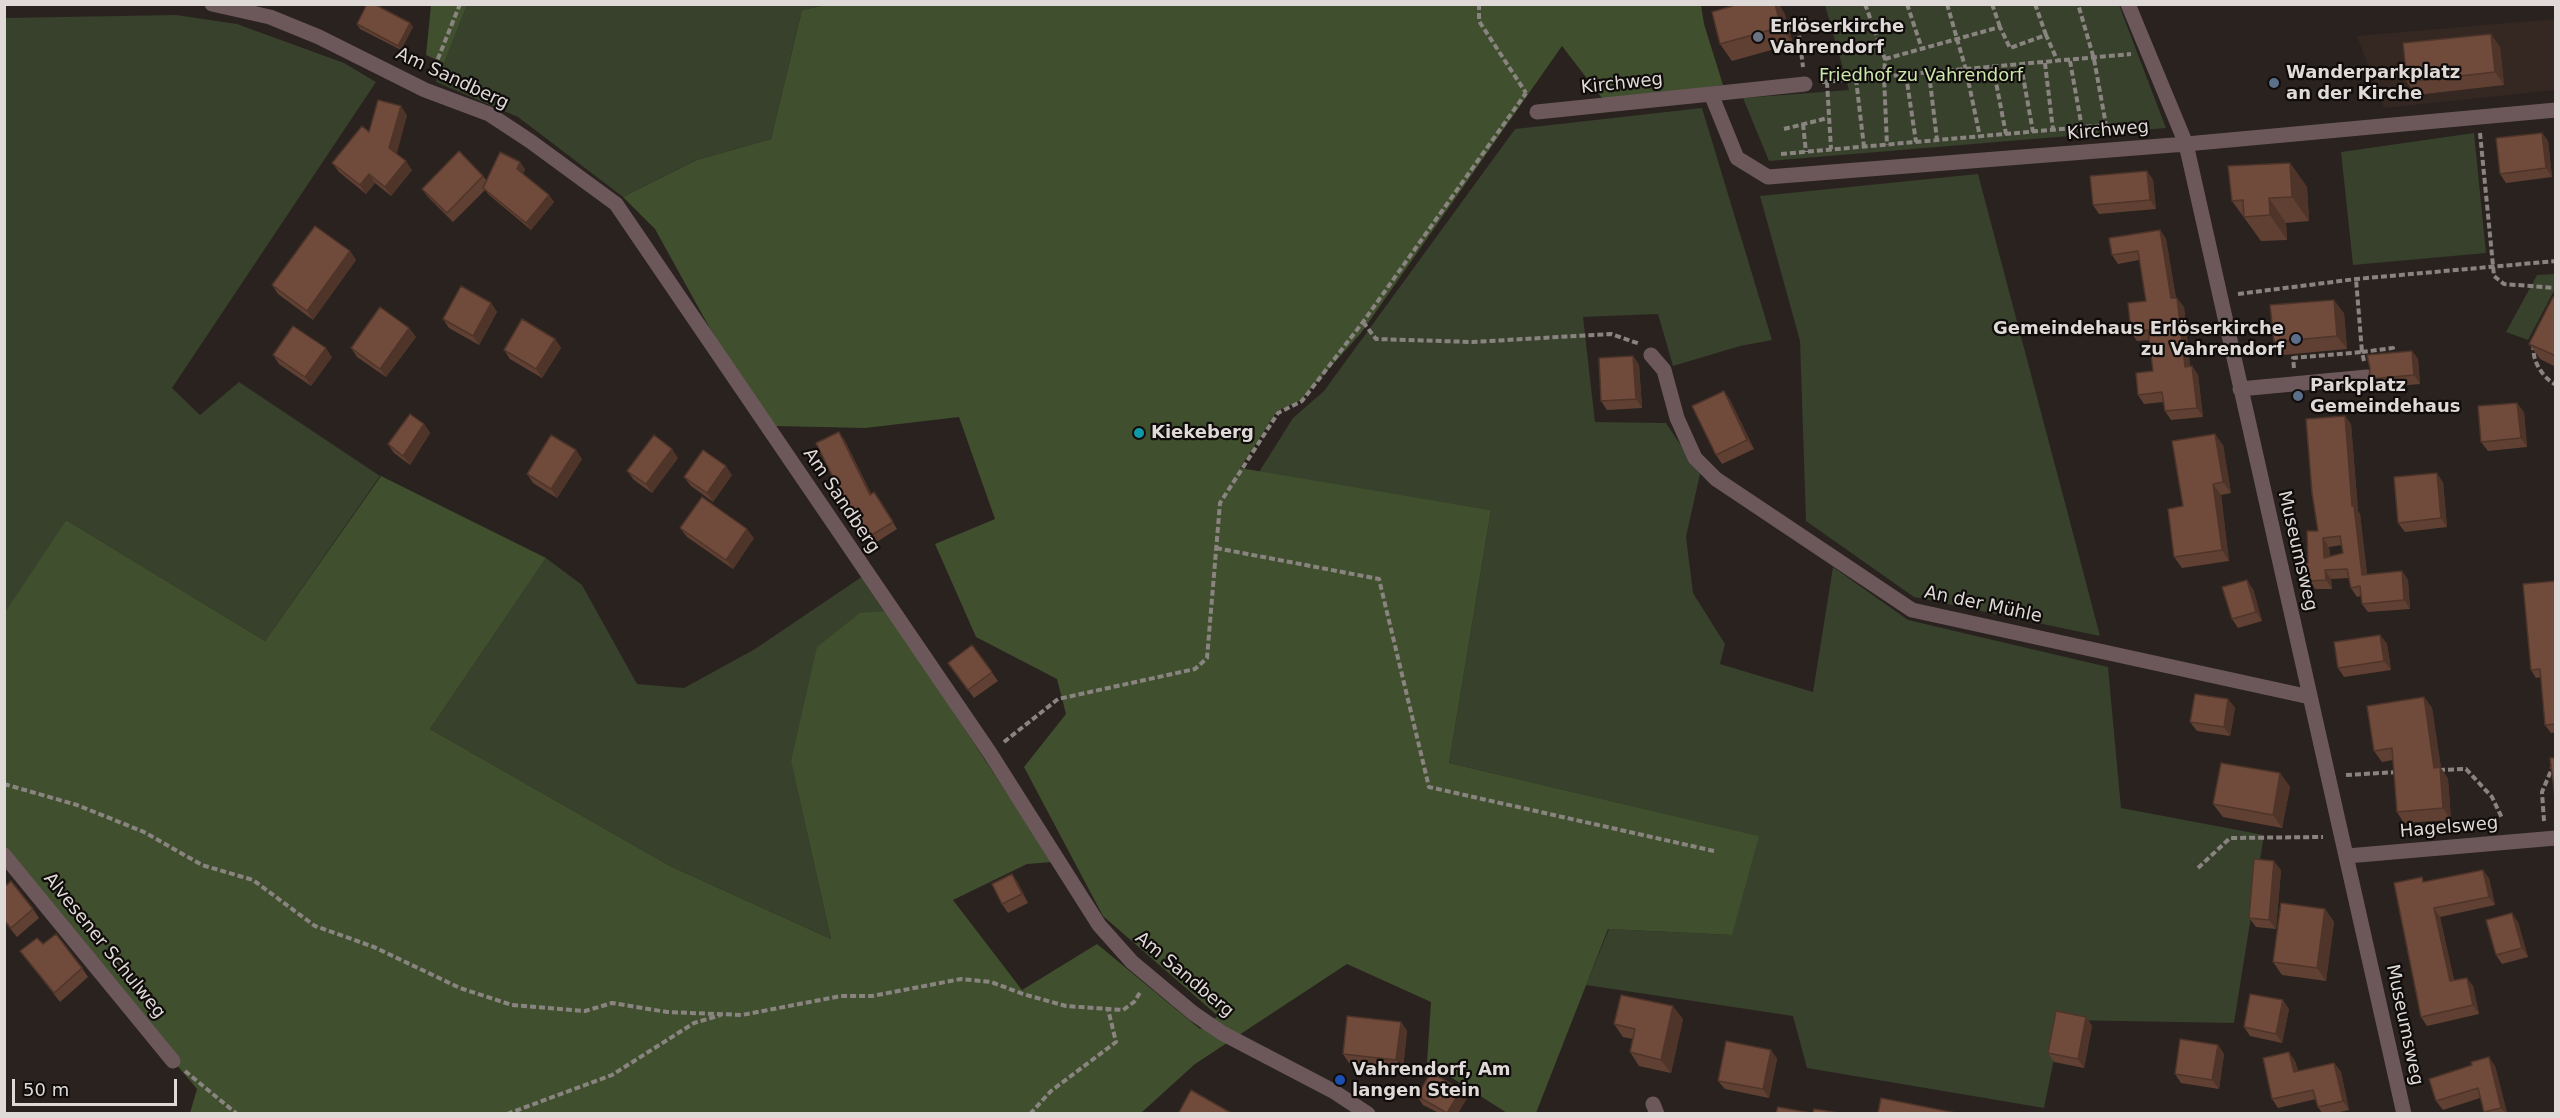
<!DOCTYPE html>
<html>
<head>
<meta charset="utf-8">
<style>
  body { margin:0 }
  #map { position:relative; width:2560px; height:1118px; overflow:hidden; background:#29221f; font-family:"DejaVu Sans",sans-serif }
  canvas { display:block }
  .frame { position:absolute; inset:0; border:6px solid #dfdad7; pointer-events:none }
  .scale { position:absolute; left:12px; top:1079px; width:165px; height:27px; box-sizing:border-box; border:3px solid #dfdad7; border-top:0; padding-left:8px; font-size:18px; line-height:21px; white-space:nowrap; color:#dfdad7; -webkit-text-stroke:4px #100c0b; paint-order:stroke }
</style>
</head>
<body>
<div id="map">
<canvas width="2560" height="1118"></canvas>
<div class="frame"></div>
<div class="scale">50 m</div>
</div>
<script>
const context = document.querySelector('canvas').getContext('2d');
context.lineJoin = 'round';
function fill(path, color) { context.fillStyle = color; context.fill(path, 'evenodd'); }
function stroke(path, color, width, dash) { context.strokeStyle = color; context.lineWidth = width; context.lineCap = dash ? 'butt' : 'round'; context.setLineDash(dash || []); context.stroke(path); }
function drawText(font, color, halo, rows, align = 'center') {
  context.font = font + ' "DejaVu Sans",sans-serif'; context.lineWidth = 4.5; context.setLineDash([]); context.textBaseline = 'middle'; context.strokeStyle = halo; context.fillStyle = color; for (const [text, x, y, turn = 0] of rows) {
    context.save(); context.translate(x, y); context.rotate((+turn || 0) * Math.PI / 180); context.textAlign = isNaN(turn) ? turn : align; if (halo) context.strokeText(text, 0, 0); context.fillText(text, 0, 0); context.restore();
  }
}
fill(new Path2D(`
  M2555,19V90L2384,108L2357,36Z`), '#352822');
fill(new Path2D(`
  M467,5H826L802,10L771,139L697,160L623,197L518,117L436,82Z
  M1825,5H2119L2166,128L1769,161L1743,98L1849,90Z
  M176,15L237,24L344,63L376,82L172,388L200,415L239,382L380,476L265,641L66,520L5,614V18Z
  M1702,108L1772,340L1740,346L1673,366L1658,314L1583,317L1595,422L1666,423L1700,474L1686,537L1693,593L1725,644L1720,664L1813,692L1833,567L1908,620L2108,667L2121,808L2264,835L2234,1023L2062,1020L2044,1108L1807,1068L1793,1016L1586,985L1609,929L1731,935L1758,836L1449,763L1491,510L1259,472L1293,418L1324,391L1515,129Z
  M2474,133L2486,253L2353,265L2341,152Z
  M1978,174L2083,571L2100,636L1914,597L1806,521L1800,341L1760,196Z
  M2555,274V289L2528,340L2506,332L2537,275Z
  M546,558L582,585L637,684L684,688L755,649L863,576L887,611L791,760L831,939L670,866L430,729Z`), '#37412b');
fill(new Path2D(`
  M431,5H467L444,63L426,55Z
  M826,5H1701L1704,24L1723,85L1605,102L1562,46L1361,333L1301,400L1277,411L1240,468L1491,510L1449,763L1759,836L1732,935L1608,929L1536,1113H1507L1427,1062L1431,1002L1347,964L1195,1064L1141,1113H190L197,1089L5,862L4,614L66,520L265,641L381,476L546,558L430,729L670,866L831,939L791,761L817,647L860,613L887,611L1052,862L1027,864L953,900L1022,990L1097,944L1200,1029L1218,1016L1103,916L1024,767L1066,714L1057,679L976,637L935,544L995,519L959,417L865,428L776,426L738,379L655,229L623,197L697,160L771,139L802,10Z`), '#404f2d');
stroke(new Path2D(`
  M1479,4V21L1526,93
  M1865,4L1885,59L1884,77L1887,145
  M1907,4L1922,49
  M1947,4L1966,70L1980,137
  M1992,4L2000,27
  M2035,4L2046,35
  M1789,29L1798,27L1803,67
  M1885,59L2000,27L2010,48L2046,35L2058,62
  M2070,61L2082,128
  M2045,63L2053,130
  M2021,65L2033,132
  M1993,67L2006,134
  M1929,73L1937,140
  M1906,75L1916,142
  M431,76L460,4
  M1856,79L1864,147
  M1822,82L2131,54
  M1827,82L1831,149
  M1803,124L1806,152
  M1784,129L1828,118
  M2480,133L2494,276L2504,284L2556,288
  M1781,154L2106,125L2094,59L2078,4
  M2238,294L2356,279L2556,261
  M1363,322L1376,339L1472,342L1611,334L1640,344
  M2534,344C2531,360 2542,377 2556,385
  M2364,361L2362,352L2393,348L2394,356
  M2294,368L2293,358L2362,352L2356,279
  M1216,548L1379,579L1429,787L1714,851
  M1004,742L1058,699L1195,669L1207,658L1220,503L1278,413L1302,401L1363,322L1526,93
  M2439,770L2466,769L2492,797L2502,818
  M2346,775L2398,772
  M4,784L77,805L144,832L202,865L253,880L315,926L374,947L460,988L512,1005L585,1011L612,1003L667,1012L742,1015L841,996H872L961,979L991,982L1023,994L1066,1006L1123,1010L1134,1002L1141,991
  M2544,821L2542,792L2556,759
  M2198,868L2230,838L2323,837
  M185,1071L237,1114
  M507,1114L612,1075L694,1023L721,1015
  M1030,1114L1051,1091L1116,1042L1108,1009`), '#8a8481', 4, [6, 3]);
stroke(new Path2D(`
  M212,4L270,17L319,37L425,90L489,114L530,141L616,204L990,753L1099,925L1132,962L1193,1013L1222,1033L1333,1091L1368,1114
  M2128,4L2186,144L2404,1114
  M1711,94L1805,84
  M1537,112L1711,94L1737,158L1768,177L2186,144L2556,110
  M1651,355L1664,370L1677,418L1695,458L1716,479L1912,610L2310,697
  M2240,389L2367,377
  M4,855L173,1061
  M2347,856L2556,838
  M1653,1104L1657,1114`), '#6c585b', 15);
fill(new Path2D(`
  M1784,12L1793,44L1732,61L1720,44Z
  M410,23L413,27L401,50L360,29L357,24Z
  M2500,47L2504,85L2416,95L2407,82Z
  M407,115L396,154L412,170L391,196L375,183L366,194L339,172L332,163L369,132Z
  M2542,133L2548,141L2552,177L2506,183L2500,174Z
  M2290,163L2307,187L2309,221L2286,223L2287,240L2261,241L2232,201Z
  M525,169L523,174L549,195L554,202L531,230L489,195L485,190L453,222L428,197L422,189L483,176L487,181Z
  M2147,171L2153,180L2156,209L2099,214L2093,205Z
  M2160,230L2166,239L2176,298L2184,307L2190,366H2192L2198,375L2203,417L2171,420L2165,411L2164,402L2144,404L2138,395L2153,371L2149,340L2137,341L2131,332L2146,301L2139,260L2118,264L2112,255Z
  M350,251L356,260L313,320L278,294L272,285Z
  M2556,298V367L2540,359L2529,344Z
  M491,303L497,312L479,345L449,328L443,319Z
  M2344,313L2347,349L2283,355L2274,342Z
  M409,328L416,337L386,377L357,357L351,348Z
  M555,339L561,348L542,378L510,359L504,350Z
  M2412,351L2418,359L2420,384L2375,388L2369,379Z
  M273,355L332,357L311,386L279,364Z
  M1633,356L1639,365L1642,408L1607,410L1601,401Z
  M1724,391L1730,400L1754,449L1722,464L1716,455Z
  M2524,412L2527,447L2488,451L2481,442Z
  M424,424L430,433L410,465L394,453L388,444Z
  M2351,424L2358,511L2360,514L2367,574L2402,571L2408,580L2410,609L2368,612L2362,604L2361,596L2357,597L2351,588L2349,578L2331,579L2332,589H2315L2304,571L2308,563ZM2342,545L2343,553L2330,557L2329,547Z
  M844,439L871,494L879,499L897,529L872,545L867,538Z
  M2223,445L2231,493L2221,495L2229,561L2182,568L2174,557L2183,506Z
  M678,458L652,493L634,480L627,471Z
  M582,459L557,498L533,483L527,474Z
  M732,475L713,502L691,486L684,477Z
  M2443,482L2447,527L2405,532L2398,523Z
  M680,528L754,538L733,569L687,537Z
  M2556,581V732L2551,733L2545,725L2541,677L2536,678L2531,670Z
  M2253,589L2262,621L2238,628L2232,619Z
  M2380,635L2387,644L2391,670L2344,677L2338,668Z
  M972,645L998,681L974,698L948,663Z
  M2424,697L2432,708L2441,768L2448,779L2451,820L2404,823L2397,812L2393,760L2382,762L2374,751Z
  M2228,699L2235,708L2230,736L2197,731L2190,722Z
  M2280,773L2290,787L2282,828L2223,817L2213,804Z
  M2281,870L2276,929L2256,927L2249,918Z
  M1012,874L1018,883L1028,903L1008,913L1002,904Z
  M2489,878L2495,905L2440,917L2454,980L2473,986L2479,1014L2427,1026L2421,1017L2425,882Z
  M4,881L33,909L39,918L17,937L4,921Z
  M2325,909L2334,922L2326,981L2282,975L2273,962Z
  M2518,922L2528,957L2502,964L2496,955Z
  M43,944L82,968L88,977L60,1002L20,951Z
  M2289,1009L2282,1043L2250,1036L2244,1027Z
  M2086,1017L2092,1026L2084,1068L2054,1062L2048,1053Z
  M1683,1019L1671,1073L1639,1066L1630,1052L1633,1039L1623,1037L1614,1024Z
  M1401,1022L1407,1031L1403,1069L1349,1063L1343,1054Z
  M2218,1045L2224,1054L2219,1089L2181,1083L2175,1074Z
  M1771,1050L1777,1059L1769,1098L1725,1089L1718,1081Z
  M2295,1061L2298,1071L2334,1063L2341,1072L2349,1110L2335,1113H2322L2318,1107L2316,1099L2278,1108L2272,1099Z
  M2495,1066L2507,1113H2485L2480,1098L2443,1110L2436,1101Z
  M1461,1090L1467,1098L1458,1113H1439L1423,1105L1417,1096Z`), '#604033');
fill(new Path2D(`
  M1775,4H1779L1784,12L1793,44L1781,27Z
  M410,23L413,27L401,50L398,46Z
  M2491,34L2500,47L2504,85L2495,72Z
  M401,106L407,115L396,157L389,148Z
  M2542,133L2548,141L2552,177L2546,168Z
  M406,161L412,170L391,196L385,187Z
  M520,162L525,169L522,176L517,169Z
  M2290,163L2307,187L2309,221L2292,197Z
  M2147,171L2153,180L2156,209L2150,200Z
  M369,174L375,183L366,194L360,185Z
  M549,195L554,202L531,230L526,223Z
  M2269,198L2286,223L2287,240L2270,215Z
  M2160,230L2166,239L2177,307L2171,298Z
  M350,251L356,260L313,320L307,311Z
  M2177,298L2184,307L2191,376L2185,367Z
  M2334,300L2344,313L2347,349L2337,336Z
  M491,303L497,312L479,345L473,336Z
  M409,328L416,337L386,377L380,369Z
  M555,339L561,348L542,378L536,369Z
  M326,348L332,357L311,386L305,377Z
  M2412,351L2418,359L2420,384L2414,375Z
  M1633,356L1639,365L1642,408L1636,399Z
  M2192,366L2198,375L2203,417L2197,408Z
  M1724,391L1730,400L1754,449L1747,440Z
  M2517,403L2524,412L2527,447L2521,438Z
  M2345,416L2351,424L2358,511L2360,514L2368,583L2362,575L2352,506Z
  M424,424L430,433L410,465L403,456Z
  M839,432L844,439L875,501L870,495Z
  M2215,434L2223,445L2231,493L2223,482Z
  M672,449L678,458L652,493L646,484Z
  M576,450L582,459L557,498L551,489Z
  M726,466L732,475L713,502L707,493Z
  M2437,473L2443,482L2447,527L2441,518Z
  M2213,484L2221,495L2229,561L2222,550Z
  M747,529L754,538L733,569L726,560Z
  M2323,538L2329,547L2331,567L2324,558Z
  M2325,570L2331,579L2332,589L2326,580Z
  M2402,571L2408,580L2410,609L2404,600Z
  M2247,580L2253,589L2262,621L2256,612Z
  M2380,635L2387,644L2391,670L2384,661Z
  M2424,697L2432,708L2441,768L2448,779L2451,820L2443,808L2434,768Z
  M2228,699L2235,708L2230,736L2224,727Z
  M2280,773L2290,787L2282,828L2273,815Z
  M2274,861L2281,870L2276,929L2269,920Z
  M2483,870L2489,878L2495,905L2489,897Z
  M1012,874L1018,883L1028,903L1022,894Z
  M2434,908L2440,917L2456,990L2450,981Z
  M2325,909L2334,922L2326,981L2317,968Z
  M2512,913L2518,922L2528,957L2522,948Z
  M2467,978L2473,986L2479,1014L2473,1005Z
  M2283,1000L2289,1009L2282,1043L2276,1034Z
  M1673,1006L1683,1019L1671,1073L1661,1060Z
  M2086,1017L2092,1026L2084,1068L2078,1059Z
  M1401,1022L1407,1031L1403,1069L1396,1060Z
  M2218,1045L2224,1054L2219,1089L2212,1080Z
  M1771,1050L1777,1059L1769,1098L1763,1089Z
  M2289,1052L2295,1061L2300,1081L2294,1072Z
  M2489,1057L2495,1066L2507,1113H2505L2501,1108Z
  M2334,1063L2341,1072L2349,1110L2343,1101Z
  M1461,1090L1467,1098L1458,1113H1447Z`), '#4e3429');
const building = new Path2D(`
  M367,4H374L410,23L398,46L357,24Z
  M1739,4H1775L1781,27L1720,44L1712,12Z
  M2491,34L2495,72L2407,82L2403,43Z
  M378,100L401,106L389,148L406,161L385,187L369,174L360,185L332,163L362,126L369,132Z
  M2542,133L2546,168L2500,174L2496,138Z
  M459,151L483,176L447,213L422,189Z
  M500,152L520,162L517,169L549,195L526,223L483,188Z
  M2290,163L2292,197L2269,198L2270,215L2244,217L2243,200L2232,201L2228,166Z
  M2147,171L2150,200L2093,205L2090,176Z
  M315,226L350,251L307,311L272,285Z
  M2160,230L2171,298H2177L2185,367L2192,366L2197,408L2165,411L2162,392L2138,395L2136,373L2153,371L2148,330L2131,332L2128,303L2146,301L2138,251L2112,255L2109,238Z
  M461,286L491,303L473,336L443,319Z
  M2553,297L2556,298V356L2529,344Z
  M2334,300L2337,336L2274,342L2270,305Z
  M380,307L409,328L380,369L351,348Z
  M522,319L555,339L536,369L504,350Z
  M293,326L326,348L305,377L273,355Z
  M2412,351L2414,375L2369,379L2370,368L2367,355Z
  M1633,356L1636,399L1601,401L1599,358Z
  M1724,391L1747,440L1716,455L1692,406Z
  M2517,403L2521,438L2481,442L2478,406Z
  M410,414L424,424L403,456L388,444Z
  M2345,416L2352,506H2354L2362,575L2402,571L2404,600L2362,604L2360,586L2351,588L2347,569L2325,570L2326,580L2309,581V571H2304L2303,564L2308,563L2307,531H2318L2312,493L2306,419ZM2340,536L2343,553L2324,558L2323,538Z
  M839,432L870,495L874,492L893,522L867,538L844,500L816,443Z
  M2215,434L2223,482L2213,484L2222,550L2174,557L2168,509L2183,506L2172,441Z
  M551,435L576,450L551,489L527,474Z
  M654,435L672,449L646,484L627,471Z
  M703,450L726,466L707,493L684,477Z
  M2437,473L2441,518L2398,523L2394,477Z
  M702,497L747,529L726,560L680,528Z
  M2247,580L2256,612L2232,619L2222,587Z
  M2556,581V724L2545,725L2540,669L2531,670L2523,584Z
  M2380,635L2384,661L2338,668L2334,642Z
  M972,645L992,672L968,690L948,663Z
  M2195,694L2228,699L2224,727L2190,722Z
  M2424,697L2434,768L2440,767L2443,808L2397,812L2392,748L2374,751L2367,706Z
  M2550,758H2556V798H2555Z
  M2221,763L2280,773L2273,815L2213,804Z
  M2254,859L2274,861L2269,920L2249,918Z
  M2483,870L2489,897L2434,908L2450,981L2467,978L2473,1005L2421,1017L2394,883L2422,877L2423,882Z
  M1012,874L1022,894L1002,904L992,884Z
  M4,881L7,885L11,881L33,909L11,928L4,920Z
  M2281,903L2325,909L2317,968L2273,962Z
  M2512,913L2522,948L2496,955L2486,920Z
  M56,934L82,968L54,993L20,951L37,938L43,944Z
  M2250,994L2283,1000L2276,1034L2244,1027Z
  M1621,995L1673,1006L1661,1060L1630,1052L1635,1029L1614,1024Z
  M2056,1011L2086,1017L2078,1059L2048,1053Z
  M1347,1016L1401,1022L1396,1060L1343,1054Z
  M2180,1039L2218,1045L2212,1080L2175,1074Z
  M1726,1041L1771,1050L1763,1089L1718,1081Z
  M2289,1052L2294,1072L2334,1063L2343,1101L2318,1107L2313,1090L2272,1099L2263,1058Z
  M2489,1057L2501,1108L2484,1112L2478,1088L2436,1101L2429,1079L2472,1065L2471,1062Z
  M1431,1072L1461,1090L1447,1113L1417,1096Z
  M1191,1090L1231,1113H1182L1179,1112Z
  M1881,1098L1956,1113H1878Z
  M1778,1107L1811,1113H1776Z
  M1814,1109L1839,1113H1813Z`);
fill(building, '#704b3b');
stroke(building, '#4e3429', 1.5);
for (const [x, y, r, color] of [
  [1758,37,6,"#6b7280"],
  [2274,83,6,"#5c6f8a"],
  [2296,339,6,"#5c6f8a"],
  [2298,396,6,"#5c6f8a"],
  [1139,433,6,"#0f9aa8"],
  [1340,1080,6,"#1a4fb4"]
]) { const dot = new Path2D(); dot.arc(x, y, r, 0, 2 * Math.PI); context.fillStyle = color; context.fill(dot); stroke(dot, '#100c0b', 2); }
drawText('bold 18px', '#dfdad7', '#100c0b', [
  ["Erlöserkirche",1770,27],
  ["Vahrendorf",1770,48],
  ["Wanderparkplatz",2286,73],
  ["an der Kirche",2286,94],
  ["Gemeindehaus Erlöserkirche",2284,329,"right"],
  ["zu Vahrendorf",2284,350,"right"],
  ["Parkplatz",2310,386],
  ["Gemeindehaus",2310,407],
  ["Kiekeberg",1151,433],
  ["Vahrendorf, Am",1352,1070],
  ["langen Stein",1352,1091]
], 'left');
drawText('18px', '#cce8ab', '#100c0b', [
  ["Friedhof zu Vahrendorf",1921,76]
]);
drawText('18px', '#dfdad7', '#100c0b', [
  ["Am Sandberg",452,79,25],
  ["Kirchweg",1622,84,-6],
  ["Kirchweg",2108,131,-5],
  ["Am Sandberg",841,501,56],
  ["Museumsweg",2297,551,77],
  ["An der Mühle",1983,605,12],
  ["Hagelsweg",2449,828,-5],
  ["Alvesener Schulweg",104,946,51],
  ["Am Sandberg",1184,975,40],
  ["Museumsweg",2404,1025,78]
]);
</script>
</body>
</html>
